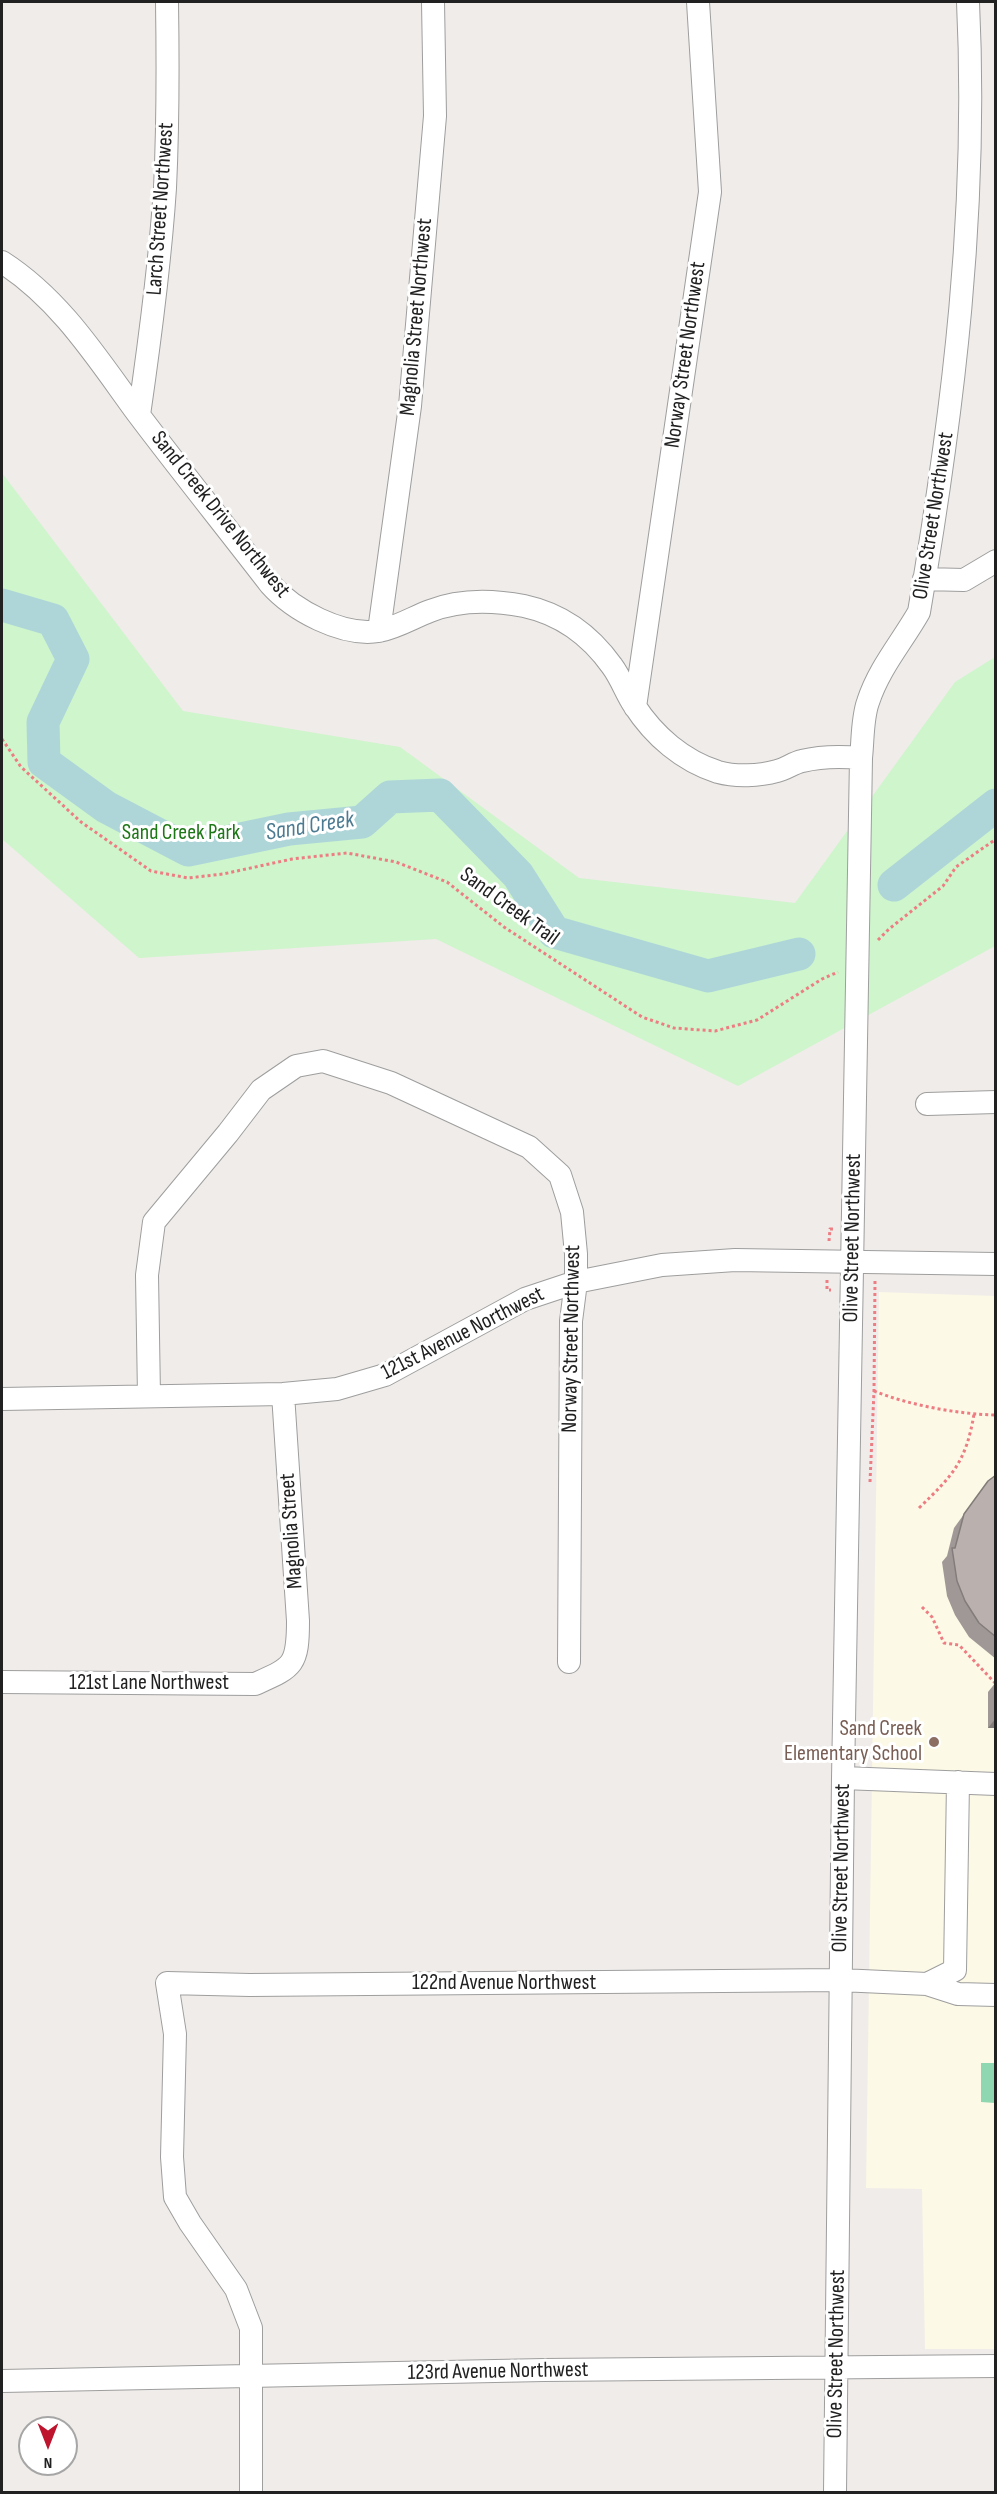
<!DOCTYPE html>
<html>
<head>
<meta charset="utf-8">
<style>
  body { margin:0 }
  #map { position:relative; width:997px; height:2494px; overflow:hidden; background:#f0ece9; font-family:"Sofia Sans Condensed",sans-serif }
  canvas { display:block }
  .frame { position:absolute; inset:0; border:3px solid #212121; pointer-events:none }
  .north { position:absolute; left:18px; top:2416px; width:60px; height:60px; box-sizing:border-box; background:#fff; border:2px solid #a6a6a6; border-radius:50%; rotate:180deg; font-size:16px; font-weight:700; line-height:24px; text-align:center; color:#212121 }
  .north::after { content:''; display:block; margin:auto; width:21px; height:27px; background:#be142e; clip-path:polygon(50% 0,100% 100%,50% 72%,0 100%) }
</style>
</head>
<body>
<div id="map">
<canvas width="997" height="2494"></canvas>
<div class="frame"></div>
<div class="north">N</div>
</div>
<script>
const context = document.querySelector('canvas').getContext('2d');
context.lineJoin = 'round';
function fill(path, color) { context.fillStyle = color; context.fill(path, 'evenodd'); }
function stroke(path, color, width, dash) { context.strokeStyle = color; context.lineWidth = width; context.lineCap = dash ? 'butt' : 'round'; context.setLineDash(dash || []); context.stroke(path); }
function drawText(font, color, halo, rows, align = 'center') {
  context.font = font + ' "Sofia Sans Condensed",sans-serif'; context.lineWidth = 6; context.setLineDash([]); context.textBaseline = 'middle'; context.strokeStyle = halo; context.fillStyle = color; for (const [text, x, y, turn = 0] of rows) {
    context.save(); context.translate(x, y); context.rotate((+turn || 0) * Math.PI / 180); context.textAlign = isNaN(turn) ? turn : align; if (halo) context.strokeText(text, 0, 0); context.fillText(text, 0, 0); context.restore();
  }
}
fill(new Path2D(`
  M879,1292L995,1296V2349H925L922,2189L866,2188Z`), '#fcf9e6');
fill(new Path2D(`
  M2,473L183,711L400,747L579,878L795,903L955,682L995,657V946L738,1086L436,939L139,958L2,839Z`), '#cef5cb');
fill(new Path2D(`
  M981,2063H995V2103L981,2102Z`), '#8fd7b0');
stroke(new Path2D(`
  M2,605L53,620L73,659L43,722L44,762L106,807L188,850L289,829L362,822L390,797L440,795L518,875L554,932L708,976L799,954
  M894,885L996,805`), '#aed6d9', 33);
const minor = new Path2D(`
  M2,262C61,300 97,358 138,414C181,471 226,527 270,584C293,610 342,637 379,631C396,628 414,617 430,611C460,599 493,600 524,606C561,614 590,635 612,666C621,678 626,693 634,705C654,736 683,761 718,772C736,777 759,776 777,771C786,769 793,763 802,761C822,756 840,756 861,758
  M139,415C150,339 160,264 165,188C168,126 168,64 167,2
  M924,579L964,580L996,561
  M379,631L410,406L435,116L433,2
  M635,707L710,192L698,2
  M927,1104L996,1102
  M149,1396L147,1275L154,1222L228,1133L261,1090L296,1066L323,1061L391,1083L529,1147L560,1175L572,1212L576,1254V1282L571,1321L569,1662
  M2,1399L283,1394L337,1389L385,1375L525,1299L576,1282L662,1265L735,1260L996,1264
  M2,1682L255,1684C293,1667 298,1666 298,1621L283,1394
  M843,1778L996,1784
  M927,1984L958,1994L996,1995
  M2,2381L544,2370L996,2366
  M251,2492V2328L236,2289L190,2223L175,2197L172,2157L175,2034L167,1983L250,1985L840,1980L927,1984L955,1970L958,1782
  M835,2492L843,1778L861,758C863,740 862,719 868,702C879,668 902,642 919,612C954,407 978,209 968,2`);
stroke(minor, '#9e9e9e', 24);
stroke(new Path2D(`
  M2,739L21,767L81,822L151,871L188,878L223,874L292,859L347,853L396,862L447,882L504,927L642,1017L674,1028L715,1031L757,1020L822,979L838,972
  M878,940L889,929L943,886L956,867L996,839
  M829,1241L830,1229H833
  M827,1280V1290H831
  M874,1391C909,1405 957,1414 995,1415
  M870,1482L874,1391L875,1281
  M919,1508C953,1475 966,1462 974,1414
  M922,1607L932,1617L944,1643L959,1645L996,1684`), '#ed7d83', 3, [3, 3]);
stroke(minor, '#fff', 22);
fill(new Path2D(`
  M996,1416V1445H994V1419Z
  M996,1475V1659L969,1637L955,1615L947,1596L942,1562L947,1556L954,1528L988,1481Z
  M996,1682V1728H988V1692Z`), '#a09896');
fill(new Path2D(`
  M996,1718V1728H988Z`), '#827c7a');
const building = new Path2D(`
  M996,1475V1637L979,1623L965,1601L957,1581L952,1548H955L964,1514L988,1481Z`);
fill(building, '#bab1ae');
stroke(building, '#827c7a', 1.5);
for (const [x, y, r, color] of [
  [934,1742,6,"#8d6e63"]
]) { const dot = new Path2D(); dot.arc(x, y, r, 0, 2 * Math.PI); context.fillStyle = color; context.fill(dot); stroke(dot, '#fff', 2); }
drawText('22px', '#212121', '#fff', [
  ["Larch Street Northwest",161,209,-86],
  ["Magnolia Street Northwest",417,317,-85],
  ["Norway Street Northwest",686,355,-82],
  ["Sand Creek Drive Northwest",220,515,51],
  ["Olive Street Northwest",934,516,-81],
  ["Sand Creek Trail",509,907,36],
  ["Olive Street Northwest",853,1238,-89],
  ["121st Avenue Northwest",463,1334,-27],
  ["Norway Street Northwest",572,1339,-89],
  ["Magnolia Street",292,1531,-94],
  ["121st Lane Northwest",149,1683],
  ["Olive Street Northwest",842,1868,-89],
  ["122nd Avenue Northwest",504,1983],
  ["Olive Street Northwest",837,2354,-89],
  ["123rd Avenue Northwest",498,2372,-1]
]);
drawText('22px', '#1e7717', '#fff', [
  ["Sand Creek Park",181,833]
]);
drawText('22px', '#785e54', '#fff', [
  ["Sand Creek",922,1729],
  ["Elementary School",922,1754]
], 'right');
drawText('italic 24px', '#4c7a91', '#fff', [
  ["Sand Creek",310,827,-9]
]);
</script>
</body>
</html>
